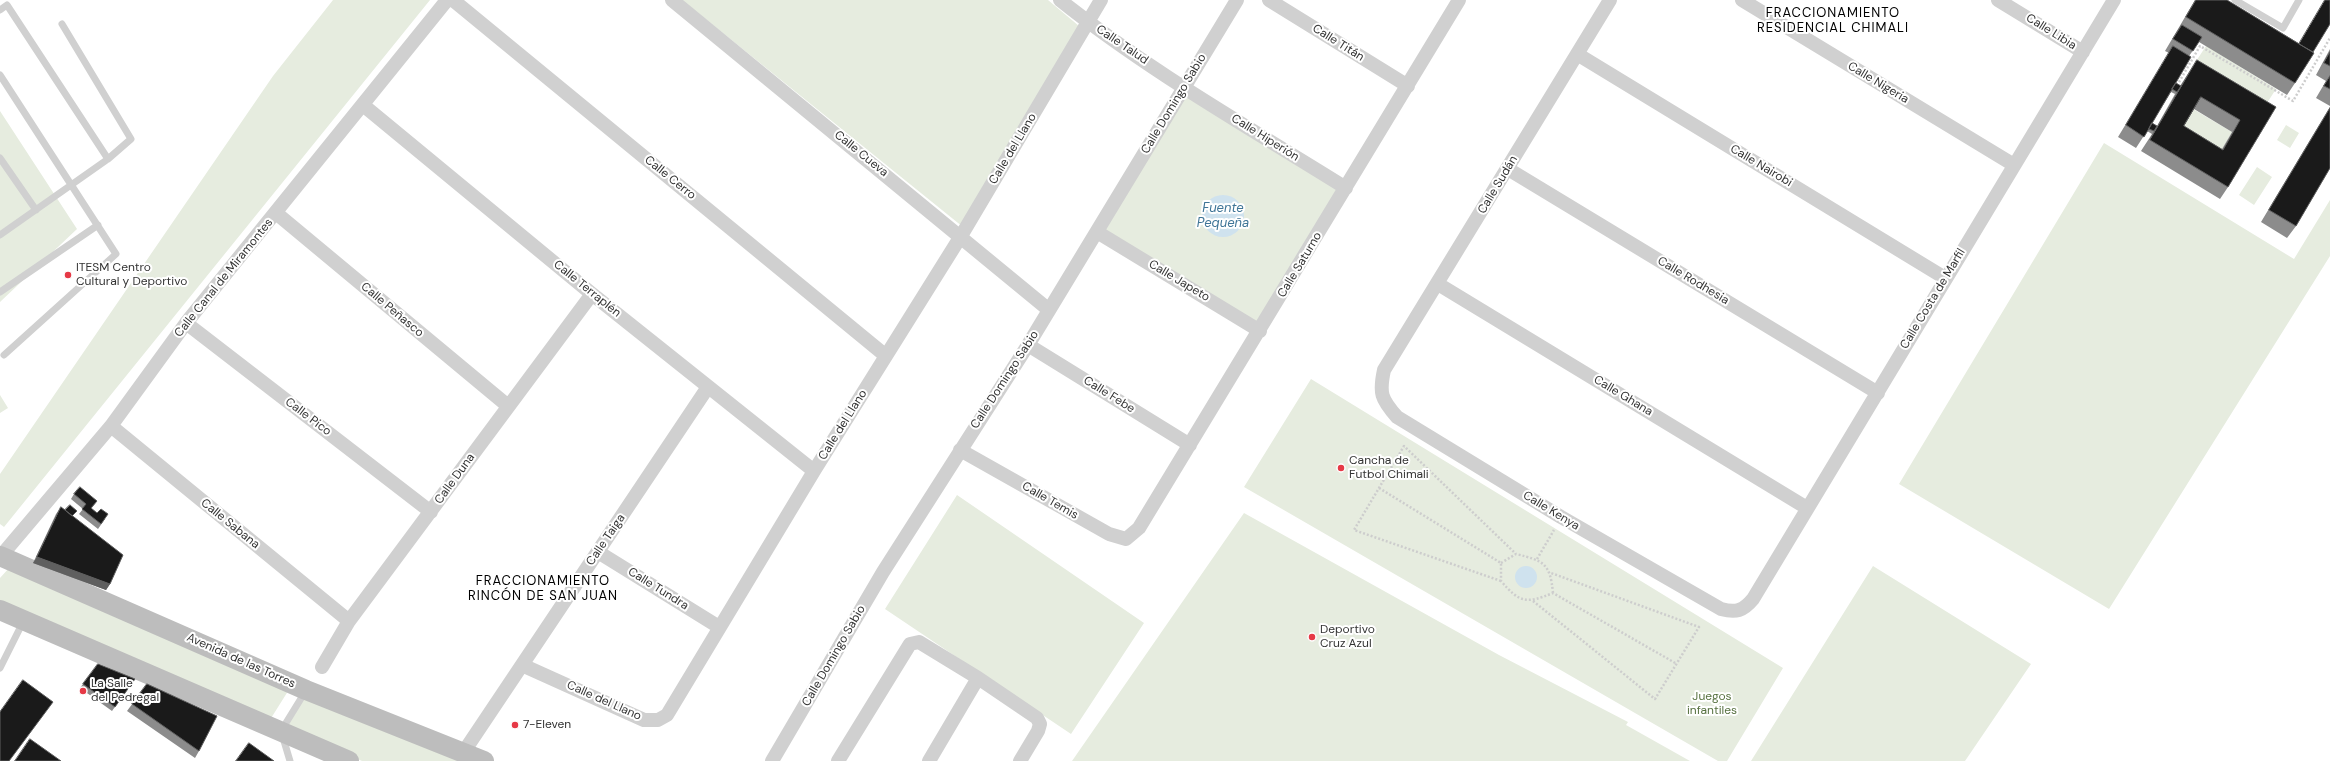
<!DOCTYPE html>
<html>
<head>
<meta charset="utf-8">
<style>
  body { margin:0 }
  canvas { display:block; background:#fff }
</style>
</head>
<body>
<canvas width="2330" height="761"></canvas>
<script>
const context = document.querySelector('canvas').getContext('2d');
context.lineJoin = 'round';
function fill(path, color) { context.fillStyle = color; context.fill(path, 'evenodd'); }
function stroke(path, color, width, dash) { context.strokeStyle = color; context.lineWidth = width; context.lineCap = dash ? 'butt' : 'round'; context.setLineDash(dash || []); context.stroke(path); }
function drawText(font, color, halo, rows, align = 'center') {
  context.font = font + ' "DM Sans",sans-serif'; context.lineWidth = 4; context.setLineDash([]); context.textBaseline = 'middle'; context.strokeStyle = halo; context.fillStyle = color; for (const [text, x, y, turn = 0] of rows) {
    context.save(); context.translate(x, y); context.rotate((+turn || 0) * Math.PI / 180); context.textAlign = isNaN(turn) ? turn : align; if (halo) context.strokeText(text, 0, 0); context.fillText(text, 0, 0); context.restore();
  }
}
fill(new Path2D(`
  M333,0H430L4,527L0,524V474L273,76Z
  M682,0H1048L1079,26L963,227Z
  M2206,46L2276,89L2260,114L2189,72Z
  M1185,91L1344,189L1260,330L1102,230Z
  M2193,109L2232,132L2215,161L2175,137Z
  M0,111L77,229L0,302Z
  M2286,125L2299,133L2290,148L2277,140Z
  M2104,143L2294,259L2330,200V256L2109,609L1899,484Z
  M2257,167L2272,177L2254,205L2239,195Z
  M1311,379L1783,668L1727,761H1718L1244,487Z
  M0,395L8,408L0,413Z
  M957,495L1144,623L1071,734L885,609Z
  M1244,513L1499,655L1628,722L1626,725L1690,761H1072Z
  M1873,566L2031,664L1965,761H1751Z
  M9,568L290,688L268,723L0,603V578Z
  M304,694L473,761H362L286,728Z`), '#e6ecdf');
fill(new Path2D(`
  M1202 216a21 21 0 1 1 42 0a21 21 0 1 1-42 0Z
  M1515 577a11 11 0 1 1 22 0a11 11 0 1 1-22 0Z`), '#cfe2ee');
stroke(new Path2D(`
  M2179,82L2200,46L2293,101L2330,38
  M1379,488L1501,563V581C1520,603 1526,604 1553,593L1677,664
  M1537,559L1554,530
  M1501,563L1516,554C1544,561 1550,563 1553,593
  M1501,581L1354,530L1404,446L1516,554
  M1533,601L1655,699L1699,627L1551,573`), '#cdcdcd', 2.5, [2, 2]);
stroke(new Path2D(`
  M2235,0L2283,28L2299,0
  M0,10L7,5L108,159L0,235
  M62,24L131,139L108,159
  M0,75L116,254L4,355
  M0,158L36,210
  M0,292L98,225
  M0,668L23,622
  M290,761L281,731L305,692`), '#d0d0d0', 7);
stroke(new Path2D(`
  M453,0L886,356
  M672,0L1049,310
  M1060,0C1149,71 1250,128 1346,188
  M1269,0L1408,86
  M1610,0L1384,370C1379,393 1381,399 1397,417L1561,517L1721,609C1736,613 1743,611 1753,599L2114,0
  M1742,0L2014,165
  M1998,0L2083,52
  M1577,54L1945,278
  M363,105L592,294L814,471
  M1508,169L1878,393
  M276,213L508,406
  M1097,232L1260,331
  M1438,284L1807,508
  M186,323L431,512
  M1028,345L1190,445
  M111,426L349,621
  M960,450L1109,534L1126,539L1139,528L1459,0
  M598,552L719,627
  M1,556L111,426L186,323L447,0
  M522,665L644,720H658L667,715L814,471L961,236L1101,0
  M322,667L349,621L592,294
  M463,753L708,387
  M772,761L883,572L1028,345L1237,0
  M838,761L910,644L919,642L978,678L1037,718L1040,724L1038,731L1020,761
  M929,761L978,678`), '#d0d0d0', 14);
stroke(new Path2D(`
  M0,556L306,690L484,761
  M0,610L349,761`), '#bdbdbd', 20);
fill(new Path2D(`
  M2195,0H2227L2313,52L2295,83L2287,95L2199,42L2189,56L2176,83L2180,86L2189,72L2197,60L2276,107L2228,187L2220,199L2141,151L2152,134L2147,131L2136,148L2118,137L2169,53L2165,51L2178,29ZM2171,92L2175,94L2157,126L2152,123ZM2194,109L2232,132L2222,149L2184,126Z
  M2330,49V106L2316,98L2326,81L2316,75Z
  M2330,107V168L2296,226L2287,238L2261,222Z
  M74,494L97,501L91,509L105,519L98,529L79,514L83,509L71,499Z
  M61,507L65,510L75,513L72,516L110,584L106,590L33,563L56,514Z
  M98,664L135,679L112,711L80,688Z
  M147,684L199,751L195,758L127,711Z`), '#8c8c8c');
fill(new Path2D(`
  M37,557L110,584L106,590L33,563Z`), '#5f5f5f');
const building = new Path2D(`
  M2196,0H2227L2314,53L2295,83L2186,17Z
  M2325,0H2330V24L2313,52L2299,44Z
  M2182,25L2202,37L2193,51L2173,39Z
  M2173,46L2191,57L2144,137L2126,125Z
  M2330,52V66L2324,63Z
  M2197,60L2276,107L2228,187L2150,140ZM2201,97L2240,120L2223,150L2184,126Z
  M2330,76V89L2324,86Z
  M2176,83L2181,86L2177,92L2172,89Z
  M2330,108V168L2296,226L2269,210Z
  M2152,123L2157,126L2154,131L2149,129Z
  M80,487L97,501L91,508L97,513L101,509L108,514L101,524L82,509L86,504L74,494Z
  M70,505L77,511L72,516L65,510Z
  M61,507L123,555L110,584L37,557Z
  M98,664L135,679L115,707L83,684Z
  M23,680L53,702L9,761H0V712Z
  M147,684L217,716L199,751L132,704Z
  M30,739L61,761H15Z
  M249,743L274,761H236Z`);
fill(building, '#1a1a1a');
stroke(building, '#5f5f5f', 1);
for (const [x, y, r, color] of [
  [68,275,4,"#e63946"],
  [1341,468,4,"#e63946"],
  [1312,637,4,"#e63946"],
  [83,691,4,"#e63946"],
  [515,725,4,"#e63946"]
]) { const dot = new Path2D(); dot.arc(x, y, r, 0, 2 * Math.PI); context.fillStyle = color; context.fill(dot); stroke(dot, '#fff', 1.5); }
drawText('12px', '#333', '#fff', [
  ["Calle Libia",2051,32,32],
  ["Calle Titán",1338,43,32],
  ["Calle Talud",1122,45,34],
  ["Calle Nigeria",1878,83,31],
  ["Calle Domingo Sabio",1174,104,-59],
  ["Calle Hiperión",1265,138,32],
  ["Calle del Llano",1013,149,-59],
  ["Calle Cueva",861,154,39],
  ["Calle Nairobi",1761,166,31],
  ["Calle Cerro",670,178,39],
  ["Calle Sudán",1498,185,-59],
  ["Calle Saturno",1300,265,-59],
  ["Calle Canal de Miramontes",224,278,-51],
  ["Calle Japeto",1179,281,31],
  ["Calle Rodhesia",1693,281,31],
  ["Calle Terraplén",587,289,39],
  ["Calle Costa de Marfil",1933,299,-59],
  ["Calle Peñasco",392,310,40],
  ["Calle Domingo Sabio",1005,380,-57],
  ["Calle Febe",1109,395,32],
  ["Calle Ghana",1623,396,31],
  ["Calle Pico",308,417,37],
  ["Calle del Llano",843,425,-58],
  ["Calle Duna",455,479,-54],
  ["Calle Temis",1050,501,30],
  ["Calle Kenya",1551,511,31],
  ["Calle Sabana",230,524,39],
  ["Calle Taiga",606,540,-56],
  ["Calle Tundra",658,589,32],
  ["Calle Domingo Sabio",834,656,-60],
  ["Avenida de las Torres",241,661,24],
  ["Calle del Llano",604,701,24]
]);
drawText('12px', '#333', '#fff', [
  ["ITESM Centro",76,268],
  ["Cultural y Deportivo",76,282],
  ["Cancha de",1349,461],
  ["Futbol Chimali",1349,475],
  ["Deportivo",1320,630],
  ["Cruz Azul",1320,644],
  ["La Salle",91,684],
  ["del Pedregal",91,698],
  ["7-Eleven",523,725]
], 'left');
drawText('12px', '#56703f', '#fff', [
  ["Juegos",1712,697],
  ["infantiles",1712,711]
]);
context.letterSpacing = '1px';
drawText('13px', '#000', '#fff', [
  ["FRACCIONAMIENTO",1833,14],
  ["RESIDENCIAL CHIMALI",1833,29],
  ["FRACCIONAMIENTO",543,582],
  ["RINCÓN DE SAN JUAN",543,597]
]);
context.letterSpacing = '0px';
drawText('italic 13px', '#3f7597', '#fff', [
  ["Fuente",1223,209],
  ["Pequeña",1223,224]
]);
</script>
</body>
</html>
